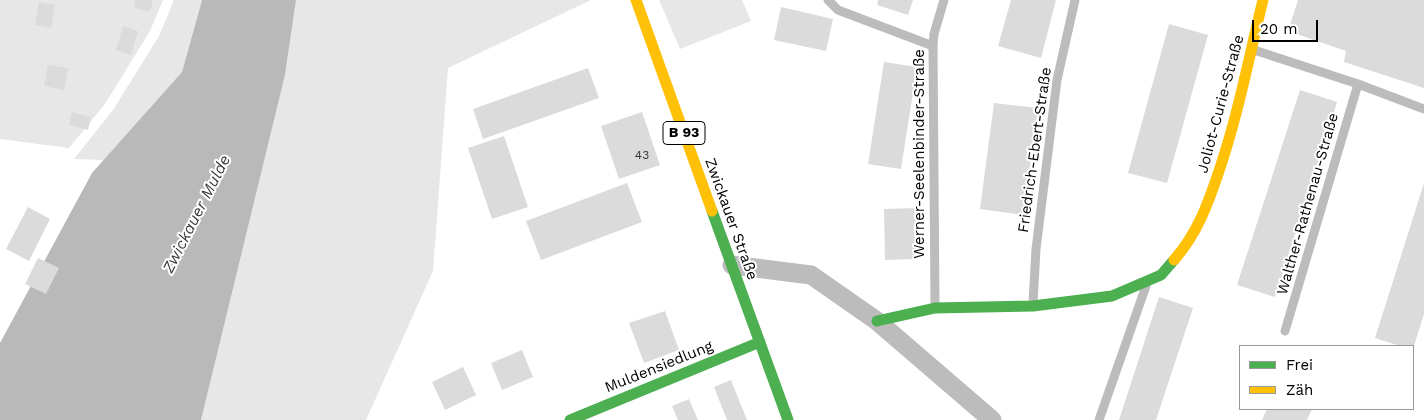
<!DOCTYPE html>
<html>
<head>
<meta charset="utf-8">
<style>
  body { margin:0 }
  #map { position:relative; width:1424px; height:420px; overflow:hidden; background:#fff; font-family:"Work Sans",sans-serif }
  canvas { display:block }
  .legend { position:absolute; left:1239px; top:345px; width:175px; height:65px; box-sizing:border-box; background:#fff; border:1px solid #999; margin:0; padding:6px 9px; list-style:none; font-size:15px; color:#000 }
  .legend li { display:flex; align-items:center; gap:10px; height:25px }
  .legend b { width:25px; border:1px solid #999 }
  .scale { position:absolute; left:1252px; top:20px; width:66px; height:22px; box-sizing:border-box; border:2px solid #000; border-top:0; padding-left:6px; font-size:15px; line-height:18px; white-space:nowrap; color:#000; -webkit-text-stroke:4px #fff; paint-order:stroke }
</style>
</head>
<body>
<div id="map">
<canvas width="1424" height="420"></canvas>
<ul class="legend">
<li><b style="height:6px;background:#4caf50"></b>Frei</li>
<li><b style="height:6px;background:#ffc107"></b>Zäh</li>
</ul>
<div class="scale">20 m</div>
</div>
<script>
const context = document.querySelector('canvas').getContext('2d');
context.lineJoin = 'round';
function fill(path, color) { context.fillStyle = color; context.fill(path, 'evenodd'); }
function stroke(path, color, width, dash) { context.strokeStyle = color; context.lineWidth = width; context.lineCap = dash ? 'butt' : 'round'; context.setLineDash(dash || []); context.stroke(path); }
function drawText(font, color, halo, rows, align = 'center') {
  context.font = font + ' "Work Sans",sans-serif'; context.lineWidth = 4; context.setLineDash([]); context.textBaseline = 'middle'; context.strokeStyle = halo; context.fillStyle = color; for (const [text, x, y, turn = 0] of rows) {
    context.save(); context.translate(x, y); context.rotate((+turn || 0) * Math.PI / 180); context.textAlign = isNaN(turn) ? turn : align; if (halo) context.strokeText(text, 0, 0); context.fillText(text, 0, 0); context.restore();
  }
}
fill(new Path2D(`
  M0,0H163L150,31L105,104L69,148L0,139Z
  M174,0H202L182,72L104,160L74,159L113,110L159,36Z
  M296,0H591L448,68L433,271L366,420H201L285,75Z
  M659,0H742L751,21L680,49Z`), '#e7e7e7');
fill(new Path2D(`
  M202,0H296L285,75L201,420H0V343L92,173L182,72Z`), '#b9b9b9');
fill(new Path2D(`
  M135,0H153L150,12L134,8Z
  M878,0H913L908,15L877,5Z
  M1011,0H1056L1041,58L998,46Z
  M1298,0H1424V88L1344,62L1346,51L1288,31Z
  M39,2L55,5L51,28L35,25Z
  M781,7L833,19L826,51L774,40Z
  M1169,24L1208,35L1167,183L1128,173Z
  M123,26L138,31L131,55L116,50Z
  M884,62L917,67L901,169L868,164Z
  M48,65L68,68L64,90L44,86Z
  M588,68L599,98L483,139L473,109Z
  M1300,90L1337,102L1275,297L1237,285Z
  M994,103L1038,108L1023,215L980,209Z
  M72,112L91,117L88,130L69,125Z
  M642,112L660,165L619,179L601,126Z
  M504,136L528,207L492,219L468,148Z
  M627,183L642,222L541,260L526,221Z
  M1424,183V314L1414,346H1400L1375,338Z
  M28,207L50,219L29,261L6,249Z
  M916,208L917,259L885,260L884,209Z
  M38,258L59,268L46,294L25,284Z
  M1159,297L1193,308L1156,420H1119Z
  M665,311L679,350L644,363L629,323Z
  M522,350L533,377L502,390L491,363Z
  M463,367L476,395L445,410L432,382Z
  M731,380L747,420H727L714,387Z
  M689,399L698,420H678L672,406Z
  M1267,409H1312L1307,420H1262Z`), '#dbdbdb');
stroke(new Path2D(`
  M828,0L838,10L933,46
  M1254,50L1358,84L1424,109
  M1033,303L1036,249L1057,80L1075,0
  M935,306L933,46L934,34L944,0
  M1285,331L1358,84
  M1099,420L1146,286`), '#bcbcbc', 9);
stroke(new Path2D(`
  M732,265L811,275L877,321L992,420`), '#bcbcbc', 19);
stroke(new Path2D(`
  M712,211L788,420
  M877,321L935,308L1033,306L1112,296L1161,275L1174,260
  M570,420L760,342`), '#4caf50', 11);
stroke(new Path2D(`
  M636,0L712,211
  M1174,260C1197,234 1208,204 1219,171C1238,115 1249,57 1263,0`), '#ffc107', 11);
drawText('12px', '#373737', null, [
  ["43",642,155]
]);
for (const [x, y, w] of [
  [684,133,42]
]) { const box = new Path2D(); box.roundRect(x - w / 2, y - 11.5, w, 23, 4); context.fillStyle = '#fff'; context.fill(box); stroke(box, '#000', 1); }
drawText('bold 14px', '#000', null, [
  ["B 93",684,133]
]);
drawText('15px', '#000', '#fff', [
  ["Joliot-Curie-Straße",1221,104,-75],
  ["Friedrich-Ebert-Straße",1035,150,-82],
  ["Werner-Seelenbinder-Straße",920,154,-90],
  ["Walther-Rathenau-Straße",1308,204,-74],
  ["Zwickauer Straße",731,219,70],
  ["Muldensiedlung",659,367,-22]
]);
drawText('italic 16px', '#3c3c3c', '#fff', [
  ["Zwickauer Mulde",197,214,-63]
]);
</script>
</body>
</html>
